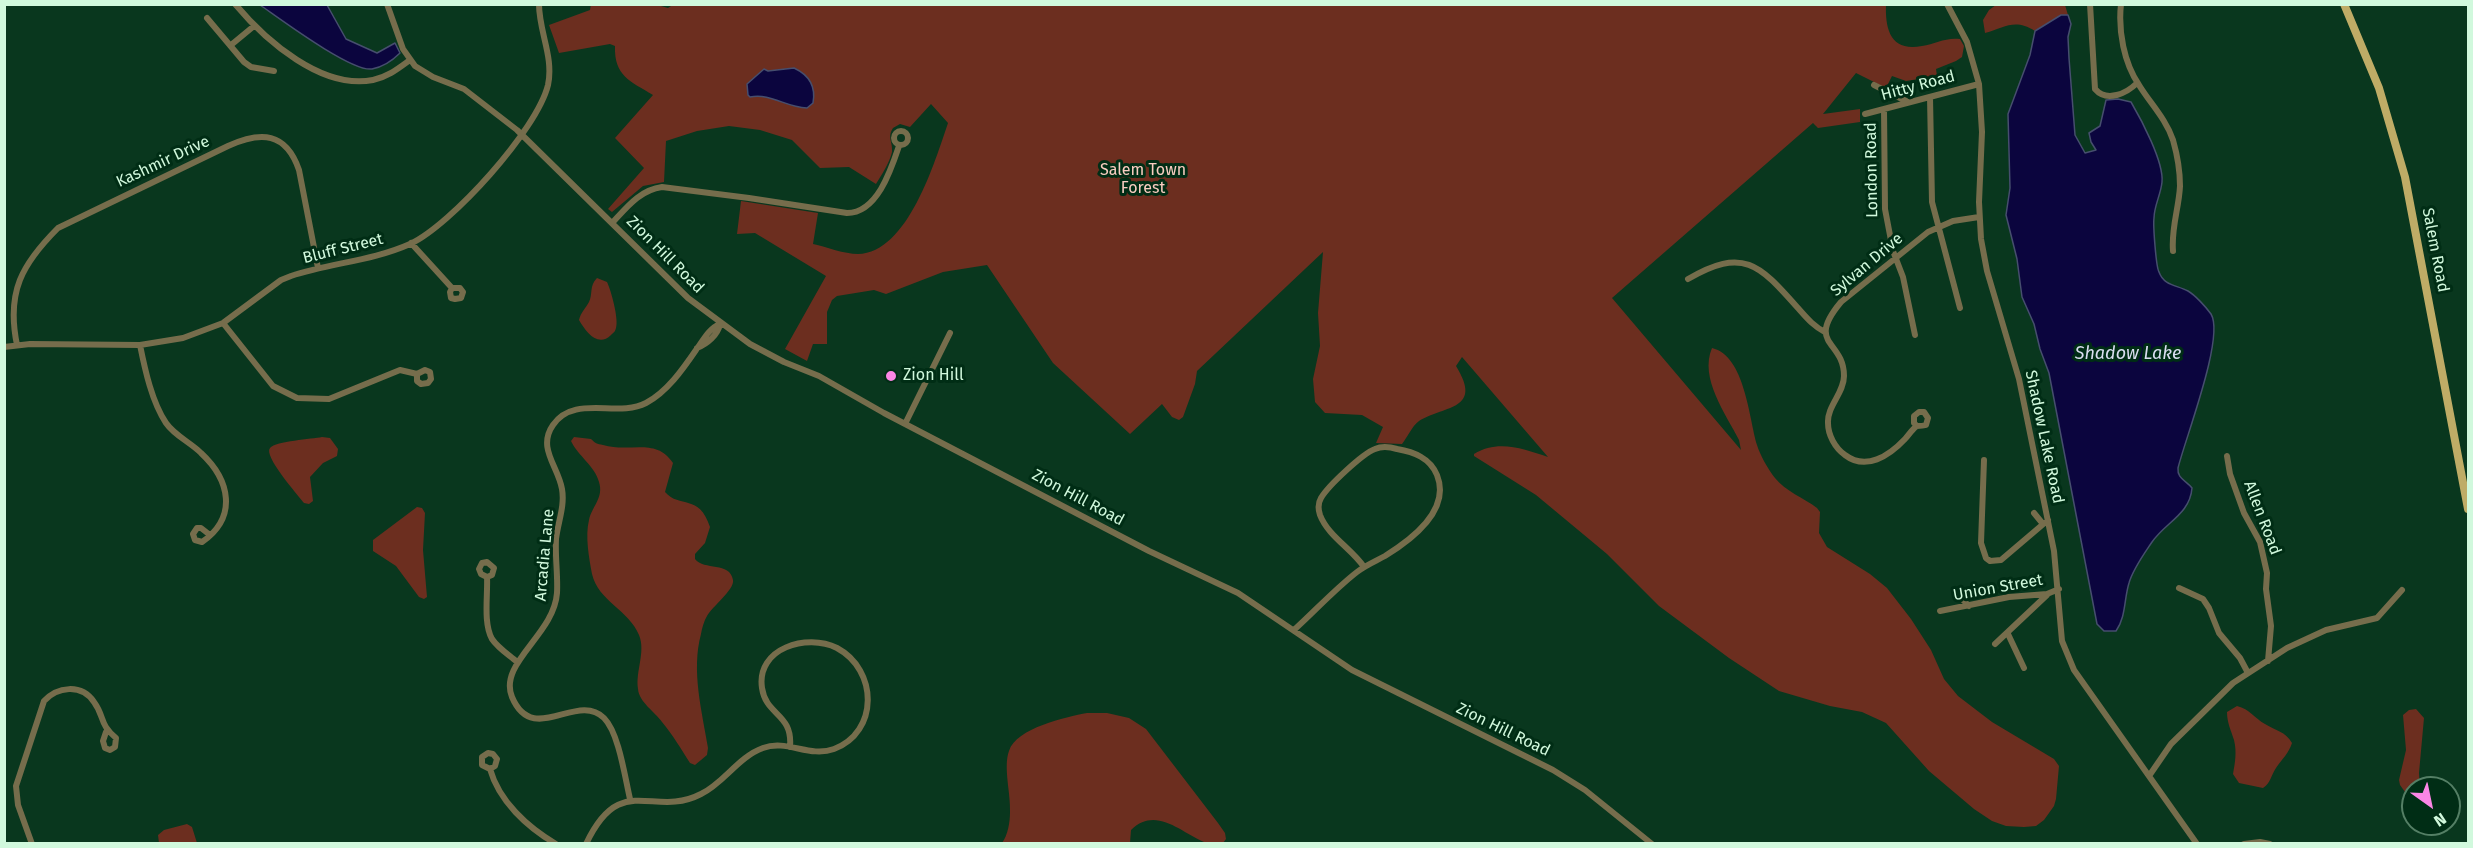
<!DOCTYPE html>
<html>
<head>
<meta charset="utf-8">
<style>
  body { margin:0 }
  #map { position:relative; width:2473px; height:848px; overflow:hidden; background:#09371e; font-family:"Fira Sans",sans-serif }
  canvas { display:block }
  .frame { position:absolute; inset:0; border:6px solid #d1f9dd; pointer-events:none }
  .north { position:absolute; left:2401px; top:776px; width:60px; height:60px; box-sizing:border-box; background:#002d15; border:2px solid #547f65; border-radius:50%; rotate:147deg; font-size:16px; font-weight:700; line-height:24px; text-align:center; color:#d1f9dd }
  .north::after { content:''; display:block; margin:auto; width:21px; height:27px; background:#fb86e5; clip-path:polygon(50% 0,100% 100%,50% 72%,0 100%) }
</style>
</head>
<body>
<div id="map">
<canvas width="2473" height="848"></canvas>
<div class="frame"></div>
<div class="north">N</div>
</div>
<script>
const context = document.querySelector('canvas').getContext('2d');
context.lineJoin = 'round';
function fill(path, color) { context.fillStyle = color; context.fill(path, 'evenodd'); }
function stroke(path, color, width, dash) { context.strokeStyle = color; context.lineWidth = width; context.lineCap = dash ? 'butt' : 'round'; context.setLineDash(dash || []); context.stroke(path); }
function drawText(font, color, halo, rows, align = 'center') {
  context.font = font + ' "Fira Sans",sans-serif'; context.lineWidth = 6; context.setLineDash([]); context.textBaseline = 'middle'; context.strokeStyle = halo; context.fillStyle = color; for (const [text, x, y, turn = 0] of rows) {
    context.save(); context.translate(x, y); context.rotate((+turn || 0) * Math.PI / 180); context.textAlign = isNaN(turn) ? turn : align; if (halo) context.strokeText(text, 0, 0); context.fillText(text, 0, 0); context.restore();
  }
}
fill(new Path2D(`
  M591,4H654L668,8L674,4H1886C1885,30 1891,52 1922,46C1935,44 1946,37 1960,39L1964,46L1962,57L1956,61L1936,69L1937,76L1906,81L1892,76L1886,88L1856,73L1823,114L1860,109V122L1818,128L1813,123L1612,298L1741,450L1739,440C1726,414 1699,378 1712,348C1745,356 1749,418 1757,445C1760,455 1768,469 1775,478C1785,491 1804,498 1817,508L1820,512L1819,533L1827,547L1870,574L1887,588L1911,619L1931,650L1944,679L1958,696L1992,722L2054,759L2059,766L2056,799L2054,806L2044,820L2036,826L2024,827L2006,826L1992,821L1974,809L1929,771L1886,723L1862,712L1830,706L1779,691L1729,658L1659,606L1607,554L1536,495L1474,456V454C1498,439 1524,449 1548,457L1462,357L1456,366C1483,410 1446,405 1419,421C1412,426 1407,438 1402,444L1376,443L1383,427L1362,415L1325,413L1315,402L1313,379L1320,346L1318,313L1323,252L1197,371L1195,384L1183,417L1179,420L1172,417L1162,404L1130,434L1053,363L987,265L943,272L886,294L874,290L837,296L832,300L827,312V344H813L807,361L785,349L826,276L755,233L737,234L741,201L818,213L813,244C827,247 844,254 858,254C908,253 935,161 948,123L931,104L910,127L900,124L893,128C887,137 893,142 892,152C889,164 882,174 876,184L849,167L820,168L792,140L760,130L729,126L697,131L666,141L664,182L643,186L612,212L608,209L644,168L615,138L653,95C630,81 614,76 615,46L610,44L559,53L549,25L590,10Z
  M1996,5H2065L2068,15H2061L2035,31C2014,18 2005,28 1985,33L1983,20L1989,10Z
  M597,278L607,282C611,290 619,319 616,328C615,332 614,332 611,335C598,348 586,332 579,320C581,312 585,309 589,302C593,294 589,286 597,278Z
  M322,437L330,438L338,449L337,456L323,463L310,477L313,501L309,504L304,503C298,495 263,456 270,448C276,441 312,439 322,437Z
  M574,437L591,439C595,443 597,444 603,445C630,453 656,437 673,463L665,492C680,509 699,493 710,527L705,543L695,554V559C704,571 730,561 733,580C735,589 712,607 707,616C704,621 702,628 701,634C691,671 702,711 708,748L707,755L695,765L690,763C681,749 673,735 662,722C655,712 639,702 638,689C635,672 646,652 639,635C629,610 598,601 592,574C589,558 585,536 589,520C592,506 604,498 599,482C595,466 578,456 571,441Z
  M417,507L422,508L425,513L423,550L427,597L424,599L419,597L396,566L373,551V540Z
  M2237,706C2250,709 2254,718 2265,724C2276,731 2285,731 2292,743C2289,753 2282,759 2276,768C2271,775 2271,783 2263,788L2239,783L2233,774C2235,763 2237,752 2234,740C2231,730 2227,723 2227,712Z
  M2416,709L2424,718L2419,773L2420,788H2413V803L2400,785L2399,780L2406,750L2403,715L2409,710Z
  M1087,713H1107L1129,718L1146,729L1218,823L1225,833L1226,839L1223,843C1217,844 1209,845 1204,842C1180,832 1156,806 1131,830L1130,843H1002C1008,835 1010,822 1010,812C1011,794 1003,767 1009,751C1016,728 1066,717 1087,713Z
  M187,824L192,827L197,843H159L158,835L164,830Z`), '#6c2e1f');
const water = new Path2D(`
  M260,5H327L346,39L377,53L395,43L400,53C392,61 383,67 372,69C351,72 279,18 260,5Z
  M2061,15H2068L2071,24L2068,37L2069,58L2075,135L2085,153L2096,150L2091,142L2089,133L2100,126L2106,100L2118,99L2131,102C2141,119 2164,162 2162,182C2161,194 2154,206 2154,218C2153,225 2156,267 2159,272C2164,286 2177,285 2188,291C2195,295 2206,307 2211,314C2225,337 2185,439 2178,468C2177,479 2186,480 2192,488C2190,514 2166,522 2152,542C2144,554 2133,569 2129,583C2124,599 2126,617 2116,631H2104L2097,624L2049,373L2040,349L2034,324L2022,297L2017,259L2006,215L2010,188L2008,114L2030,55L2035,31Z
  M794,68C809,75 816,87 813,103L807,108C785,107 771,93 750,97L748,95L747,84L764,69L768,71Z`);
fill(water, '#0b053e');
stroke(water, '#464e6e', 1.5);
stroke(new Path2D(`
  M235,4C266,41 322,90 373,80C388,77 399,68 410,60
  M387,4L403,49L415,66L433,77L464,89L517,130L688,298L750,344L784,362L819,376L884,413L1149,551L1238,593L1352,670L1553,770L1585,790L1652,844
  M1947,4L1967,42L1979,84L1982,132L1979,202L1981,239L1987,271L2019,379L2054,551L2062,641L2074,670L2197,844
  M2090,4L2095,89C2107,103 2127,93 2137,83
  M2121,4C2118,31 2124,63 2139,85C2150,103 2166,119 2173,140C2177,154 2180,171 2180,186C2179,208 2171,228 2173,251
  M207,18L244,62L251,67L274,71
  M231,45L254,26
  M1874,85L1908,102
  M1930,97L1932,202L1960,308
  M1884,109L1885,209L1893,251L1903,277L1915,335
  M1865,114L1979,84
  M894 138a7 7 0 1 1 14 0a7 7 0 1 1-14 0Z
  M613,222C627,207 640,190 662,187L749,198L847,213C877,213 891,170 899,146
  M411,243L452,288L450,292L451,298L455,299L461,298L463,292L460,288H452
  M1688,279C1743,247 1759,264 1797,307C1806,317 1813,326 1825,332
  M223,323L273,386L297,398L329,399L400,370L417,374V381L421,384L428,383L431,379L430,372L425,370L417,374
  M17,345C6,292 22,264 58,228L228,146C261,131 286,132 299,170L318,268
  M140,345C145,370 152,402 166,423C175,436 190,442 201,453C230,480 238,517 202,542L195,540L193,534L197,528H201L210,535
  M4,347L30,344L140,345L183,338L223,323L281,280L291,276C330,263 372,261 410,244C451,225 537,130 548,85C554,57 539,32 539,4
  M697,348C707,344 718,335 720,324
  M905,424L950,333
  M1917,426L1914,423V416L1919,412H1924L1928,418L1926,425C1923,426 1920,426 1917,426C1913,428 1908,436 1905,439C1889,456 1866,471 1845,455C1835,448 1828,435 1828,423C1827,406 1844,393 1844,376C1844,340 1805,345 1841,302L1928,232L1953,221L1979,217
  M2227,456L2230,474L2244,513L2260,542L2267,573L2266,589L2271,626L2268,661
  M1984,460L1981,543L1986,558L1990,561L2001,560L2048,520
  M2034,513L2043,524
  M487,577L481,574L479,569L482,563L487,562L494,568L492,575L487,577C488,595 483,623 492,639C498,648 509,655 517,662
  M2179,588L2203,599L2209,608L2219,633L2240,658L2248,673
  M1958,595L1969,606
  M1940,611L2009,597L2047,594L2059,589
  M1294,630C1315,611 1335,589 1357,572C1366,565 1376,561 1385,556C1411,540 1451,510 1437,475C1430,458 1414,452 1397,449C1390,447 1382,446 1375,449C1362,454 1328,486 1321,498C1318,503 1318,509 1320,515C1328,536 1352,549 1364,567
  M2008,634L2024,668
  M1995,644L2047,595
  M490,769L495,766L497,759L493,754L488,753L482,757V765L490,769C499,801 527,827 556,844
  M2149,776L2171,744L2233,683L2287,648L2326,630L2377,618L2402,590
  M630,799C625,778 619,733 604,718C577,691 533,747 512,697C498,663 554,635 557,593C558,575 555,557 556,539C558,522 565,506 562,489C558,466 537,448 553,425C574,394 617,418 646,403C667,392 683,369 696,350C703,341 708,329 720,324
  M32,844L18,805L16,786L44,701C57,687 81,683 94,702C105,717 99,724 116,738L115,747L110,750L105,748L103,741L106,732
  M586,844C621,770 653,819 701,794C724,783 738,757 763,748C787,739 809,758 834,749C879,732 878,670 837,648C807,633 756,648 762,688C766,716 793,713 790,747
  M2244,844L2260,842L2270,844`), '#766d4c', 6);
stroke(new Path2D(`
  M2344,4L2379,88L2405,177L2468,509`), '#bfac66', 8);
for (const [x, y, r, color] of [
  [891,376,6,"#fb86e5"]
]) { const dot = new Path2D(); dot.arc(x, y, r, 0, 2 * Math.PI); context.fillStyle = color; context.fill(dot); stroke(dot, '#002d15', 2); }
drawText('16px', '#d1f9dd', '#002d15', [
  ["Hitty Road",1918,86,-15],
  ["Kashmir Drive",163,162,-25],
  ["London Road",1872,170,-91],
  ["Bluff Street",343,249,-14],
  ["Salem Road",2435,250,79],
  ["Zion Hill Road",665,255,45],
  ["Sylvan Drive",1867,265,-40],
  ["Shadow Lake Road",2044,437,78],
  ["Zion Hill Road",1078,498,28],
  ["Allen Road",2262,518,69],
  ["Arcadia Lane",545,555,-85],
  ["Union Street",1998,588,-10],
  ["Zion Hill Road",1503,730,26]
]);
drawText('16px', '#f9cdc1', '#002d15', [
  ["Salem Town",1143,171],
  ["Forest",1143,189]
]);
drawText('16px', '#d1f9dd', '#002d15', [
  ["Zion Hill",903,376]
], 'left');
drawText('italic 18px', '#d9ddf0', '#002d15', [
  ["Shadow Lake",2128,354]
]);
</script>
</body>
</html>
